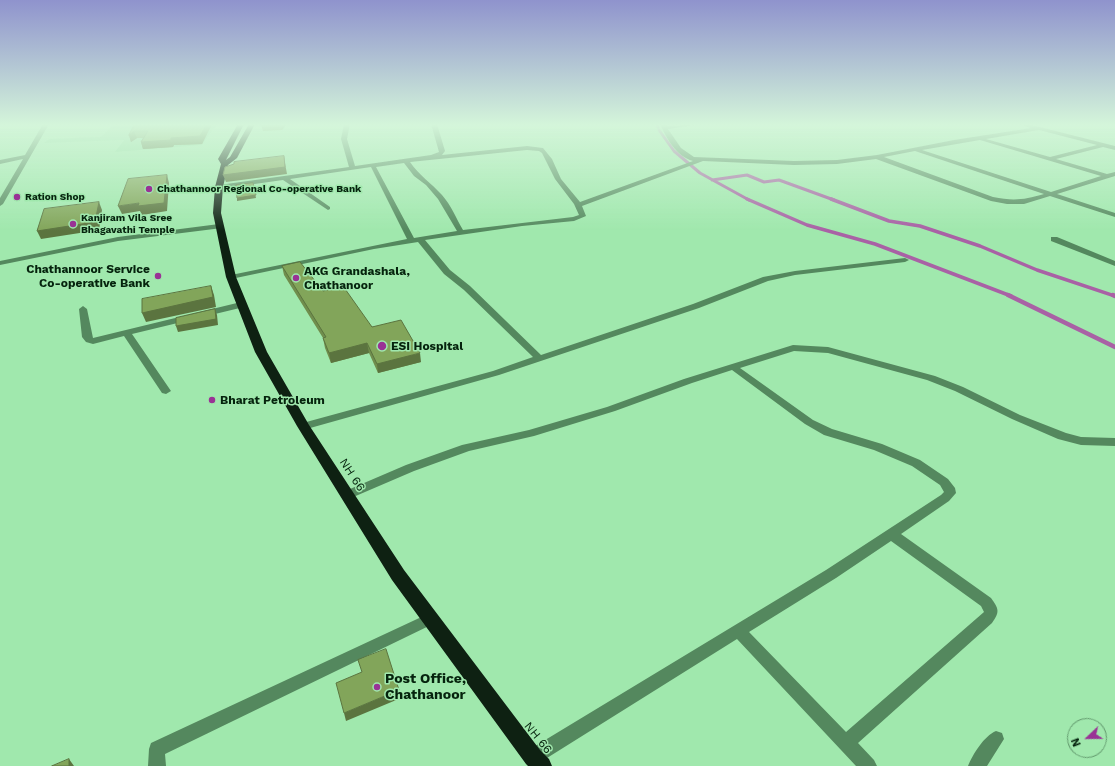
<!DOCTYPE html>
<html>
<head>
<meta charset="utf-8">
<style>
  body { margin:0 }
  #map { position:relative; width:1115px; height:766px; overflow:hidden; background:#a0e8ad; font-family:"Work Sans",sans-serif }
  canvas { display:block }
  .north { position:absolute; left:1067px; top:718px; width:40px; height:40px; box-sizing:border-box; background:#a0e8ad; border:1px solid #62996d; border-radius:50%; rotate:248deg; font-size:11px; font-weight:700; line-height:16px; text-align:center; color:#05230d }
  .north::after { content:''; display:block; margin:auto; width:14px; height:18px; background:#993295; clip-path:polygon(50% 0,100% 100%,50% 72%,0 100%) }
</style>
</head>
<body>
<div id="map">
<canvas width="1115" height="766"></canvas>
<div class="north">N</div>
</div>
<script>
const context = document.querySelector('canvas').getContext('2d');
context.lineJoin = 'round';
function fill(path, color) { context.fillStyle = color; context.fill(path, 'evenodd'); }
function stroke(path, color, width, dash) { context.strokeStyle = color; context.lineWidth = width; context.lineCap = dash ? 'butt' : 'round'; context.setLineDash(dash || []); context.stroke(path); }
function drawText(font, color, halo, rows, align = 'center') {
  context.font = font + ' "Work Sans",sans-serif'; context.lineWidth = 3; context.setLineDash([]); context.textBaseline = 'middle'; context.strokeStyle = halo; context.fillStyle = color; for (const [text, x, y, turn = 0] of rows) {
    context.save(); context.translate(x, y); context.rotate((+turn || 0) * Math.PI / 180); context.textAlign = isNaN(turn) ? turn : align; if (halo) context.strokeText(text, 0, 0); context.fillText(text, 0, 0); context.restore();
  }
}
fill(new Path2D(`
  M114,124H217L202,145L115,152L124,140L44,143L49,139L101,137Z`), '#8edd9e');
stroke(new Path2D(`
  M657,124L658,127
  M659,130L674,151L700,173L749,200
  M712,180L747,175L764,182L779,180L834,200`), '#a961a5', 3);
stroke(new Path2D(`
  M747,199L807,225L875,244L1011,296
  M831,199L889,221L920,226L980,246L1037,270L1115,296`), '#a961a5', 3.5);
stroke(new Path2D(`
  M1008,295L1115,347
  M1113,295L1115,296`), '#a961a5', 4.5);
fill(new Path2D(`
  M43,124H49L3,204L0,206V198L23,159L0,164V160L25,155Z
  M344,124H350L347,139L355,166L431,155L439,152L431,124H437L445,151L442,155L527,146L543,148L552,159L561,179L580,202L693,161C676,156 667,139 660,124H666L667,126L702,124L668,129L681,148L694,157L794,161L837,160L877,155L954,140L1031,128L1018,124H1028L1115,146V150L1103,147L1056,159L1107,174L1115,172V176L1057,194L1115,213V217L1050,196L1024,204H1007L991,201L876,159L837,164L794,165L703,161L582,206L586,216L574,221L522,226L425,240L450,270L470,286L541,355L693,304L763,277L795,271L905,258L909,260L905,262L795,275L768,281L699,308L499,375L303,430L299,428L298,426L299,424L493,371L533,357L464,290L444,274L418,242L374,249L231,279H228L227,277L231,275L407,239L371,167L290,179L330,207V209L328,210L283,180L219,189L216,187L219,185L349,167L341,139ZM1039,130L1097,145L1050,157L986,139ZM980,140L1101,176L1051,192L922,150ZM527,150L539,151L542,153L555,179L574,204L579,215L573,217L463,230C456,218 451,205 442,195C431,183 419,175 410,162ZM915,151L1044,194C1024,200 1013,201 993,197L884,157ZM404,163L414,176L426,185L438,199L457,231L414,238L376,167Z
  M219,224H222V228L118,241L0,265V261L118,237Z
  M1051,237H1057L1115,261V266L1051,241Z
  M241,302L245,305L244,307L132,334L171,391L166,394L162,393L124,336L93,344L86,342L82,337L79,309L83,306L87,309L93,338Z
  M793,345L828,347L935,376L963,387L1020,415L1066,433L1081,437L1115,438V446L1081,445L1058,439L1012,419L955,391L927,380L828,353L794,351L740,368L813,420L832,429L882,444L920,460L948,479L955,488L956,493L949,501L901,534L991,598C999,609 1000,612 992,623L858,743L874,760L877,766H856L737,639L539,763L533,765L527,763L525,757L527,751L826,570L941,495L944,492L940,485L912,466L874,450L824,435L805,424L732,370L692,383L615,411L534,436L469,451L414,471L351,498L347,499L343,498L341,495L343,492L406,465L462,445L529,430L607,407L684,379ZM891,541L981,606L984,612L846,732L749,632L836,578Z
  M430,613L435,615L437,619L435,623L165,754L166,766H148L149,749L151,743Z
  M996,731L1002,733L1004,739L987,766H968C973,754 984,736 996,731Z`), '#54885e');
fill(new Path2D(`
  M238,124H244L226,160L230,157L249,124H255L237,158L228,165L223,187L221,213L236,277L267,352L309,425L404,570L540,750L549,759L552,766H528L526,764L392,580L297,426L255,352L226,277L213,213L215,187L221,164L218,159Z`), '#0e2112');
fill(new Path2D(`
  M135,124H212L202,144L174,145L173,147L143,149L141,142L143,138H137L131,142L129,135Z
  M262,124H287L282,130L263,131L261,125Z
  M282,266L323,291L421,362L378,373L369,353L331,363L325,348L323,338L284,275Z`), '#708e4d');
fill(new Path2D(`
  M207,124H212L202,144L174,145L173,147L143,149L141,142L171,138Z
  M281,124H287L282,130Z
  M134,131L137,138L131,142L129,135Z
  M284,156L285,163L287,174L226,182L223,175Z
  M167,175L169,183L167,211L142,215L140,211L122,214L118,206L139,203Z
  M253,183L256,198L237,201V198Z
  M99,202L102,210L99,230L41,239L37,231Z
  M211,286L214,295L216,307L146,322L142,313Z
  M215,309L217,315L218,325L178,332L176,326Z
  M367,343L369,353L331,363L329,353Z
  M420,353L421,362L378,373L377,364Z
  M399,690L401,698L346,721L344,713Z
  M69,759L74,766H69Z`), '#5b743f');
const building = new Path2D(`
  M135,124H207L200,136L171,138V140L141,142L148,131H134L129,135Z
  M262,124H279L261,125Z
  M284,156L285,167L223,175L225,167L234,164V162Z
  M167,175L164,203L138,206L139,203L118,206L128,179Z
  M253,183L256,195L237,198L236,185Z
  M99,202L95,222L37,231L44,209Z
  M300,262L323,291L343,286L372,327L401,320L420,353L377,364L367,343L329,353L323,338L326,337L282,266Z
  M211,286L213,297L142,313V299Z
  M215,309L216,319L176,326V318Z
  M386,649L399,690L344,713L336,683L362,672L358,660Z
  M69,759V766H52Z`);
fill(building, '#82a55a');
stroke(building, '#5b743f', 1);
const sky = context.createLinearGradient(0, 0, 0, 231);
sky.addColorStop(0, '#8f93cd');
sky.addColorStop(0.54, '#d4f5da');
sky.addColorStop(1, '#d4f5da00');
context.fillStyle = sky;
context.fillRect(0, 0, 1115, 231);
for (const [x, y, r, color] of [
  [149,189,4,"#993295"],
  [17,197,4,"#993295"],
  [73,224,4,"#993295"],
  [158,276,4,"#993295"],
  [296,278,4,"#993295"],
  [382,346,5,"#993295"],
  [212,400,4,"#993295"],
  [377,687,4,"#993295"]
]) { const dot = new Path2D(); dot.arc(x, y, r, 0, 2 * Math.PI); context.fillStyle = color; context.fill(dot); stroke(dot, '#a0e8ad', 1.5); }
drawText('bold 10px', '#05230d', '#a0e8ad', [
  ["Chathannoor Regional Co-operative Bank",157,189],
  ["Ration Shop",25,197],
  ["Kanjiram Vila Sree",81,218],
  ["Bhagavathi Temple",81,230]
], 'left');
drawText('bold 12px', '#05230d', '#a0e8ad', [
  ["Chathannoor Service",150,269,"right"],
  ["Co-operative Bank",150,283,"right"],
  ["AKG Grandashala,",304,271],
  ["Chathanoor",304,285],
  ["ESI Hospital",391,346],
  ["Bharat Petroleum",220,400]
], 'left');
drawText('12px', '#05230d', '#a0e8ad', [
  ["NH 66",352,475,57],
  ["NH 66",538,738,51]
]);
drawText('bold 14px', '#05230d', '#a0e8ad', [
  ["Post Office,",385,679],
  ["Chathanoor",385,695]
], 'left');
</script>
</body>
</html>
